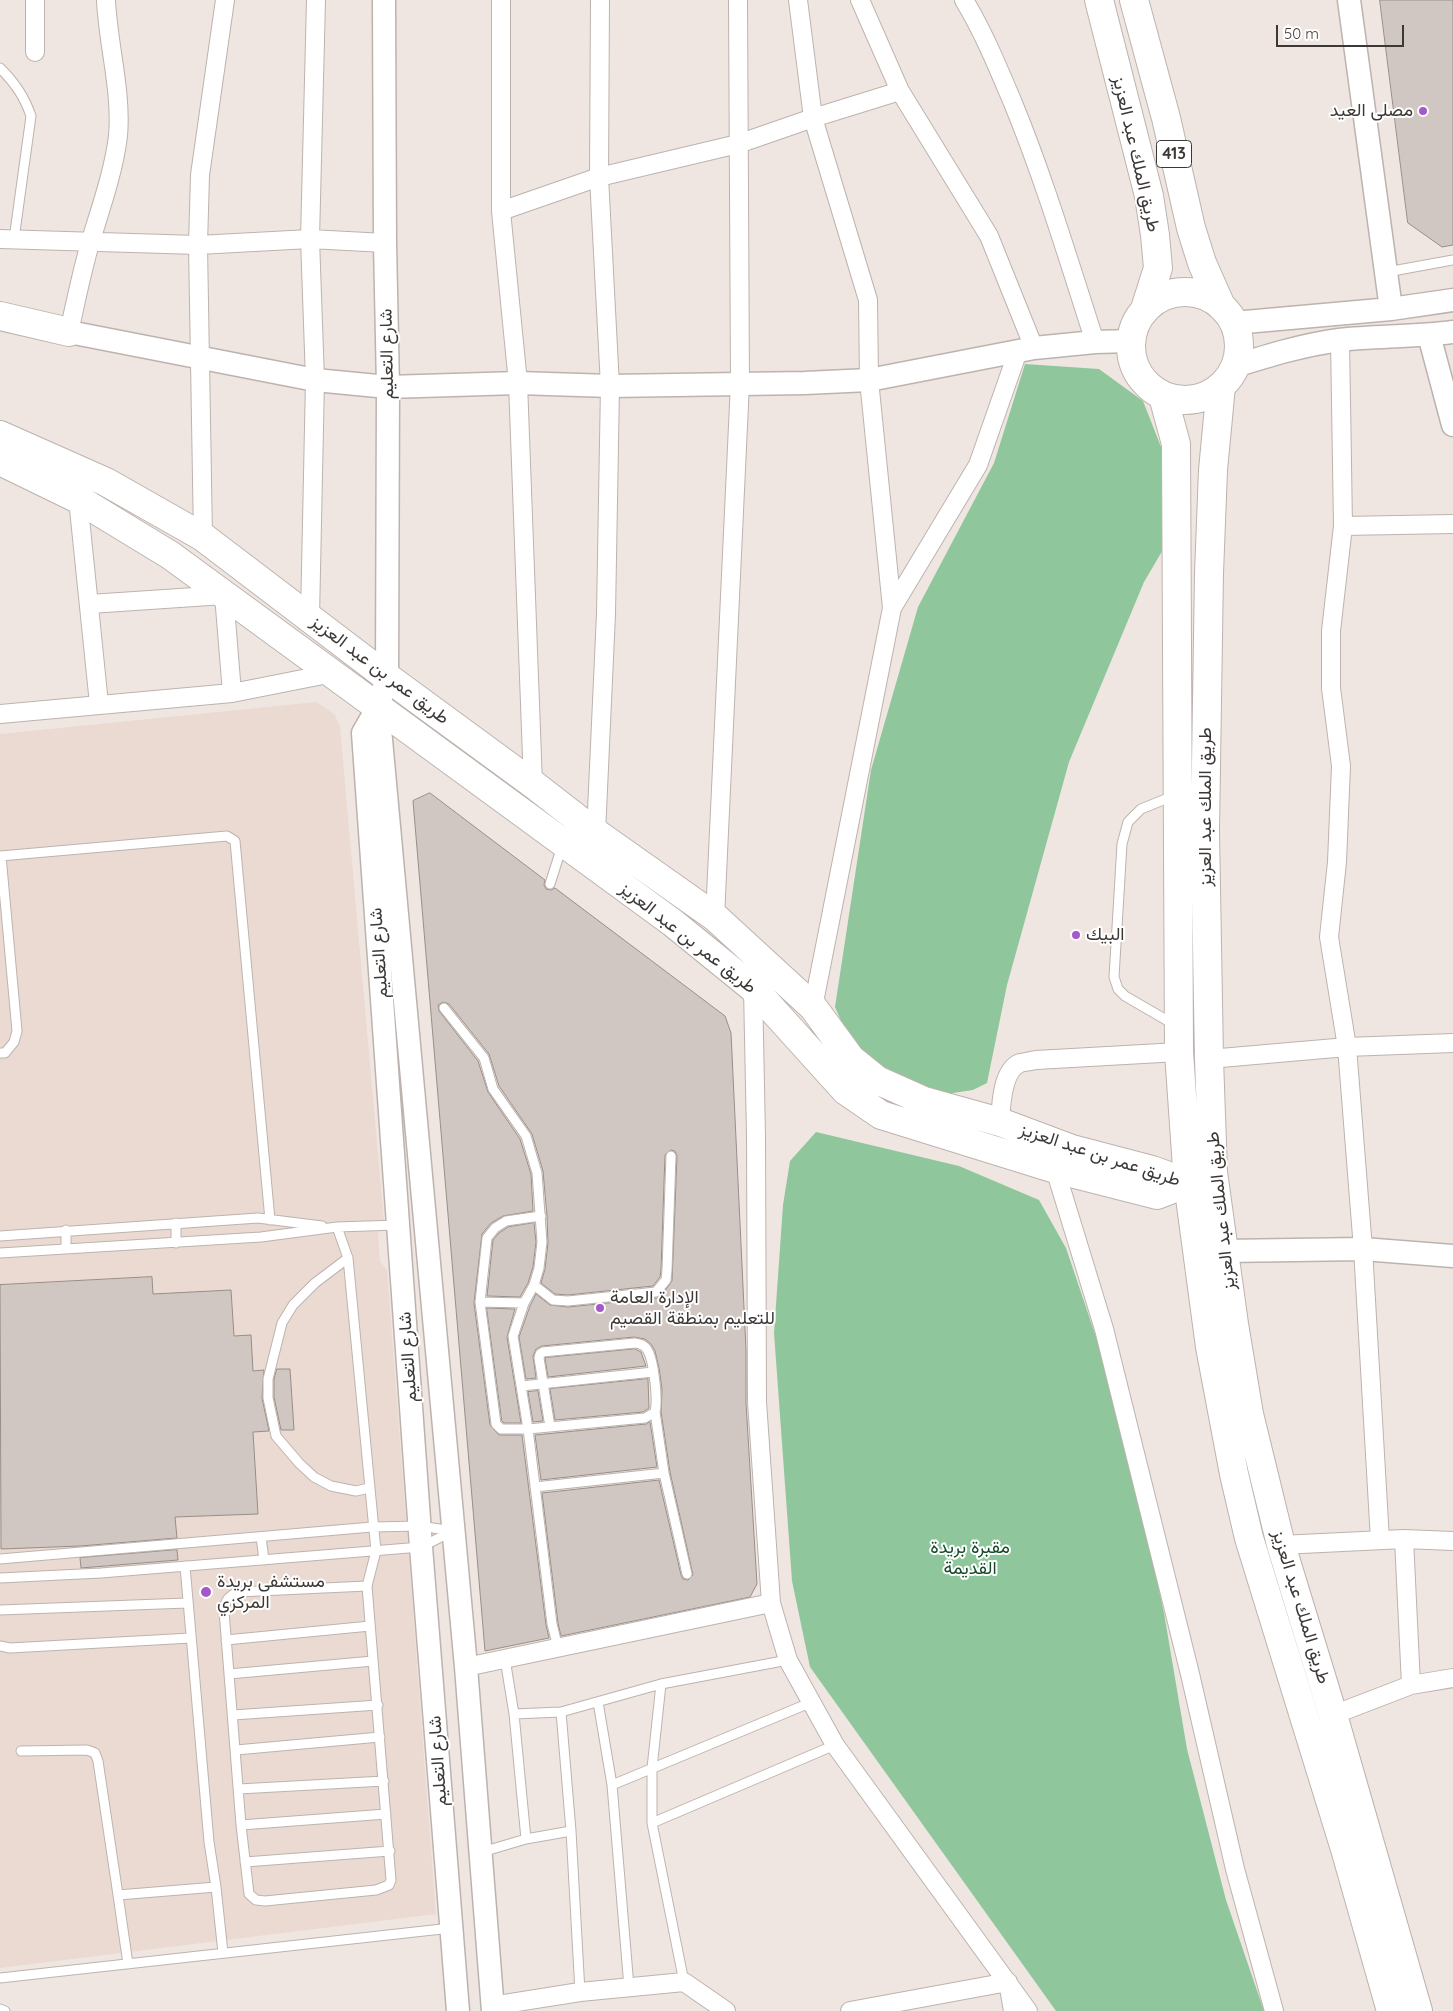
<!DOCTYPE html>
<html>
<head>
<meta charset="utf-8">
<style>
  body { margin:0 }
  #map { position:relative; width:1453px; height:2011px; overflow:hidden; background:#f0e6e1; font-family:Quicksand,sans-serif }
  canvas { display:block }
  .scale { position:absolute; left:1276px; top:25px; width:128px; height:22px; box-sizing:border-box; border:2px solid #3c3836; border-top:0; padding-left:6px; font-size:15px; line-height:18px; white-space:nowrap; color:#3c3836; -webkit-text-stroke:4px #fff; paint-order:stroke }
</style>
</head>
<body>
<div id="map">
<canvas width="1453" height="2011"></canvas>
<div class="scale">50 m</div>
</div>
<script>
const context = document.querySelector('canvas').getContext('2d');
context.lineJoin = 'round';
function fill(path, color) { context.fillStyle = color; context.fill(path, 'evenodd'); }
function stroke(path, color, width, dash) { context.strokeStyle = color; context.lineWidth = width; context.lineCap = dash ? 'butt' : 'round'; context.setLineDash(dash || []); context.stroke(path); }
function drawText(font, color, halo, rows, align = 'center') {
  context.font = font + ' Quicksand,Vazirmatn,sans-serif'; context.lineWidth = 4; context.setLineDash([]); context.textBaseline = 'middle'; context.strokeStyle = halo; context.fillStyle = color; for (const [text, x, y, turn = 0] of rows) {
    context.save(); context.translate(x, y); context.rotate((+turn || 0) * Math.PI / 180); context.textAlign = isNaN(turn) ? turn : align; if (halo) context.strokeText(text, 0, 0); context.fillText(text, 0, 0); context.restore();
  }
}
fill(new Path2D(`
  M317,702L335,715L340,727L384,1222L378,1230L380,1261L387,1270L436,1914L0,1968V734Z`), '#ebdad1');
fill(new Path2D(`
  M1025,364L1099,369L1143,401L1163,452L1164,548L1144,582L1069,762L1007,985L987,1083L973,1090L933,1096L902,1085L849,1039L835,1007L871,770L918,607L994,463Z
  M816,1132L959,1166L1039,1200L1066,1248L1120,1408L1164,1613L1187,1749L1226,1900L1264,2011H1056L810,1667L792,1581L774,1333L783,1205L790,1161Z`), '#8fc69c');
const building = new Path2D(`
  M1380,0H1453V245L1442,247L1408,223Z
  M430,793L545,880L544,885L546,889L551,890L555,888L725,1016L731,1033L746,1350V1403L757,1584L750,1597L561,1636L558,1623L542,1493L659,1480L681,1575L683,1579L688,1580L693,1575L670,1472L661,1412L662,1389L659,1368L655,1351L651,1344L645,1339L634,1337L542,1346L536,1349L533,1356L536,1378L526,1379L519,1337L530,1306L536,1294L550,1305L568,1307L657,1298L661,1296L672,1281L677,1156L675,1151L671,1150L665,1155L661,1270L660,1277L653,1286L568,1295L555,1294L541,1283L545,1269L548,1243L547,1216L543,1171L532,1134L499,1086L489,1054L449,1004L443,1002L438,1005L439,1011L478,1061L488,1092L520,1139L531,1174L533,1211L503,1216L491,1223L482,1234L474,1303L490,1425L499,1435H522L546,1625L549,1638L485,1651L413,801Z
  M534,1223L536,1242L533,1267L528,1283L520,1297L487,1296L493,1240L499,1233L508,1227Z
  M152,1277L153,1294L231,1290L234,1336L251,1335L253,1371L264,1370L262,1398L269,1431L253,1432L258,1514L175,1517L177,1538L80,1546L1,1549L0,1285Z
  M487,1308L515,1309L507,1337L521,1423H504L502,1421Z
  M635,1349L641,1352L646,1366L548,1377L545,1358Z
  M277,1369H290L294,1430H281L274,1397V1380Z
  M648,1379L649,1408L643,1412L555,1420L550,1389Z
  M538,1391L543,1421L533,1422L528,1392Z
  M650,1422L657,1467L541,1480L535,1435L646,1424Z
  M177,1550L178,1560L81,1568L80,1558Z`);
fill(building, '#d1c7c2');
stroke(building, '#988e89', 1);
const service = new Path2D(`
  M0,68C15,83 24,96 31,116L14,239
  M1387,272L1453,260
  M1173,796L1141,809L1128,822L1122,844L1114,977L1118,989L1125,996L1175,1025
  M0,856L227,836L235,841L270,1220
  M550,884L562,846
  M444,1008L484,1058L493,1089L526,1136L537,1173L542,1242L539,1268L534,1285L524,1303L513,1336L528,1429L552,1624L558,1648
  M0,1053H5L14,1042L17,1031L1,856
  M176,1223V1243
  M337,1227L348,1258L376,1551L367,1586L391,1880L389,1885L376,1890L265,1901L256,1900L249,1894L241,1825L224,1611C225,1600 229,1596 238,1592L367,1586
  M66,1230V1249
  M0,1236L258,1218L322,1226
  M0,1253L261,1237L337,1227L398,1225
  M348,1258L315,1283L293,1305L282,1323L268,1379V1398L276,1436L299,1463L314,1477L331,1486L356,1491L369,1488
  M534,1285L553,1300L568,1301L656,1292L666,1280L667,1270L671,1156
  M480,1302L487,1238L495,1228L506,1221L541,1216
  M524,1303L480,1302L496,1424L501,1429H528L645,1418L655,1412C658,1401 654,1357 646,1348C643,1344 640,1344 635,1343L543,1352L540,1354L539,1358L550,1427
  M522,1386L653,1372
  M655,1412L664,1473L687,1574
  M535,1487L664,1473
  M261,1537L264,1560
  M0,1559L372,1527L420,1526L453,1531
  M0,1578L101,1573L421,1547L453,1531
  M0,1610L187,1603
  M226,1640L370,1626
  M0,1646L10,1648L191,1638
  M505,1659L514,1714L561,1712L661,1684
  M229,1674L373,1661
  M598,1702L612,1785
  M561,1712L571,1831L580,1992
  M514,1714L526,1839
  M233,1715L378,1705
  M236,1750L380,1737
  M21,1751L87,1750L95,1753L98,1761L118,1895L216,1887L209,1842L185,1566
  M239,1789L384,1781
  M652,1823L835,1745
  M241,1825L386,1814
  M482,1852L526,1839L571,1831
  M245,1862L390,1851
  M216,1887L223,1953
  M118,1895L128,1964
  M0,1978L451,1928
  M684,1982L652,1823V1768L661,1684L788,1660
  M629,1987L612,1785L812,1702
  M0,2009L5,2011`);
const minor = new Path2D(`
  M501,0V211L518,383L533,784
  M798,0L813,118L868,300L869,380L892,608L813,1007
  M860,0L900,91L989,236L1034,348
  M964,0C984,33 998,68 1013,103C1045,181 1069,262 1095,342
  M35,52V0
  M501,211L599,177L738,144L813,118L900,91
  M0,239L198,245L310,239L385,243
  M69,332C76,301 82,270 91,240C101,207 114,170 118,136C122,91 108,45 106,0
  M1340,340L1343,526L1331,631V688L1341,766L1337,862L1329,937L1347,1047L1363,1249L1380,1540
  M78,499L99,704
  M1343,526L1453,524
  M203,537L198,245L200,175L225,0
  M90,604L224,595L232,693
  M892,608L978,465L1018,351
  M310,617L315,380L310,239L316,0
  M0,714L232,693L333,673
  M596,833L606,614L610,386L599,177L600,0
  M715,917L740,383L738,0
  M753,988L756,1136L757,1402L771,1603L788,1660L835,1745L1028,2011
  M1209,1059L1347,1047L1453,1043
  M1000,1122C1001,1105 1002,1070 1020,1063C1025,1062 1031,1061 1036,1060L1179,1052
  M1055,1169L1104,1329L1190,1674L1235,1869L1274,2011
  M1404,1539L1411,1685
  M1281,1545L1404,1539L1453,1541
  M466,1667L771,1603
  M1333,1715L1411,1685L1453,1678
  M492,2006L580,1992L684,1982L726,2011
  M850,2011L1008,1982L1013,2011`);
const tertiary = new Path2D(`
  M384,0L385,243L388,387L387,677L378,707L363,733L421,1547L458,2011
  M1349,0L1391,309
  M1234,323L1391,309L1453,300
  M69,332L315,380L388,387L518,383L610,386L805,383L869,380L1034,348L1095,342L1131,341
  M1429,335L1453,425
  M1235,366C1270,355 1303,345 1339,340C1377,336 1415,337 1453,332
  M378,707L466,1667L493,2011
  M1224,1251L1363,1249L1453,1256`);
const primary = new Path2D(`
  M0,316L69,332
  M0,435L106,482L203,537L387,677L533,784L596,833L715,917L813,1007L851,1059L877,1080L924,1101L1000,1122L1072,1149L1152,1170L1188,1183
  M0,461L78,499L170,555L673,923L753,988L846,1091L881,1115L1055,1169L1157,1195L1188,1183`);
const trunk = new Path2D(`
  M1099,0L1149,196L1155,235L1158,268L1145,309
  M1134,0L1166,118L1191,228L1202,263L1221,306
  M1131 346a54 54 0 1 1 108 0a54 54 0 1 1-108 0Z
  M1221,386L1213,470L1209,573L1205,830L1209,1059L1213,1172L1234,1324L1249,1414L1281,1545L1333,1715L1418,2011
  M1163,396L1176,444L1179,1052L1188,1183L1210,1347L1234,1474L1249,1538L1345,1849L1391,2011`);
stroke(service, '#bdb3ae', 11);
stroke(minor, '#bdb3ae', 20);
stroke(tertiary, '#bdb3ae', 25);
stroke(primary, '#bdb3ae', 30);
stroke(trunk, '#bdb3ae', 30);
stroke(service, '#fff', 9);
stroke(minor, '#fff', 18);
stroke(tertiary, '#fff', 22);
stroke(primary, '#fff', 28);
stroke(trunk, '#fff', 28);
for (const [x, y, r, color] of [
  [1423,111,5,"#a558ca"],
  [1076,935,5,"#a558ca"],
  [600,1308,5,"#a558ca"],
  [206,1592,6,"#a558ca"]
]) { const dot = new Path2D(); dot.arc(x, y, r, 0, 2 * Math.PI); context.fillStyle = color; context.fill(dot); stroke(dot, '#fff', 2); }
for (const [x, y, w] of [
  [1174,154,35]
]) { const box = new Path2D(); box.roundRect(x - w / 2, y - 13.5, w, 27, 4); context.fillStyle = '#fff'; context.fill(box); stroke(box, '#3c3836', 1); }
drawText('bold 16px', '#3c3836', null, [
  ["413",1174,154]
]);
drawText('18px', '#3c3836', '#fff', [
  ["مصلى العيد",1413,111,"right"],
  ["البيك",1086,935],
  ["الإدارة العامة",610,1298],
  ["للتعليم بمنطقة القصيم",610,1319],
  ["مستشفى بريدة",217,1582],
  ["المركزي",217,1603]
], 'left');
drawText('18px', '#3c3836', '#fff', [
  ["طريق الملك عبد العزيز",1136,154,77],
  ["شارع التعليم",387,354,-91],
  ["طريق عمر بن عبد العزيز",380,670,37],
  ["طريق الملك عبد العزيز",1206,807,-90],
  ["طريق عمر بن عبد العزيز",688,938,38],
  ["شارع التعليم",379,953,-94],
  ["طريق عمر بن عبد العزيز",1100,1155,18],
  ["طريق الملك عبد العزيز",1221,1211,-96],
  ["شارع التعليم",408,1357,-94],
  ["طريق الملك عبد العزيز",1301,1607,73],
  ["شارع التعليم",438,1761,-94]
]);
drawText('18px', '#134b27', '#fff', [
  ["مقبرة بريدة",970,1548],
  ["القديمة",970,1569]
]);
</script>
</body>
</html>
